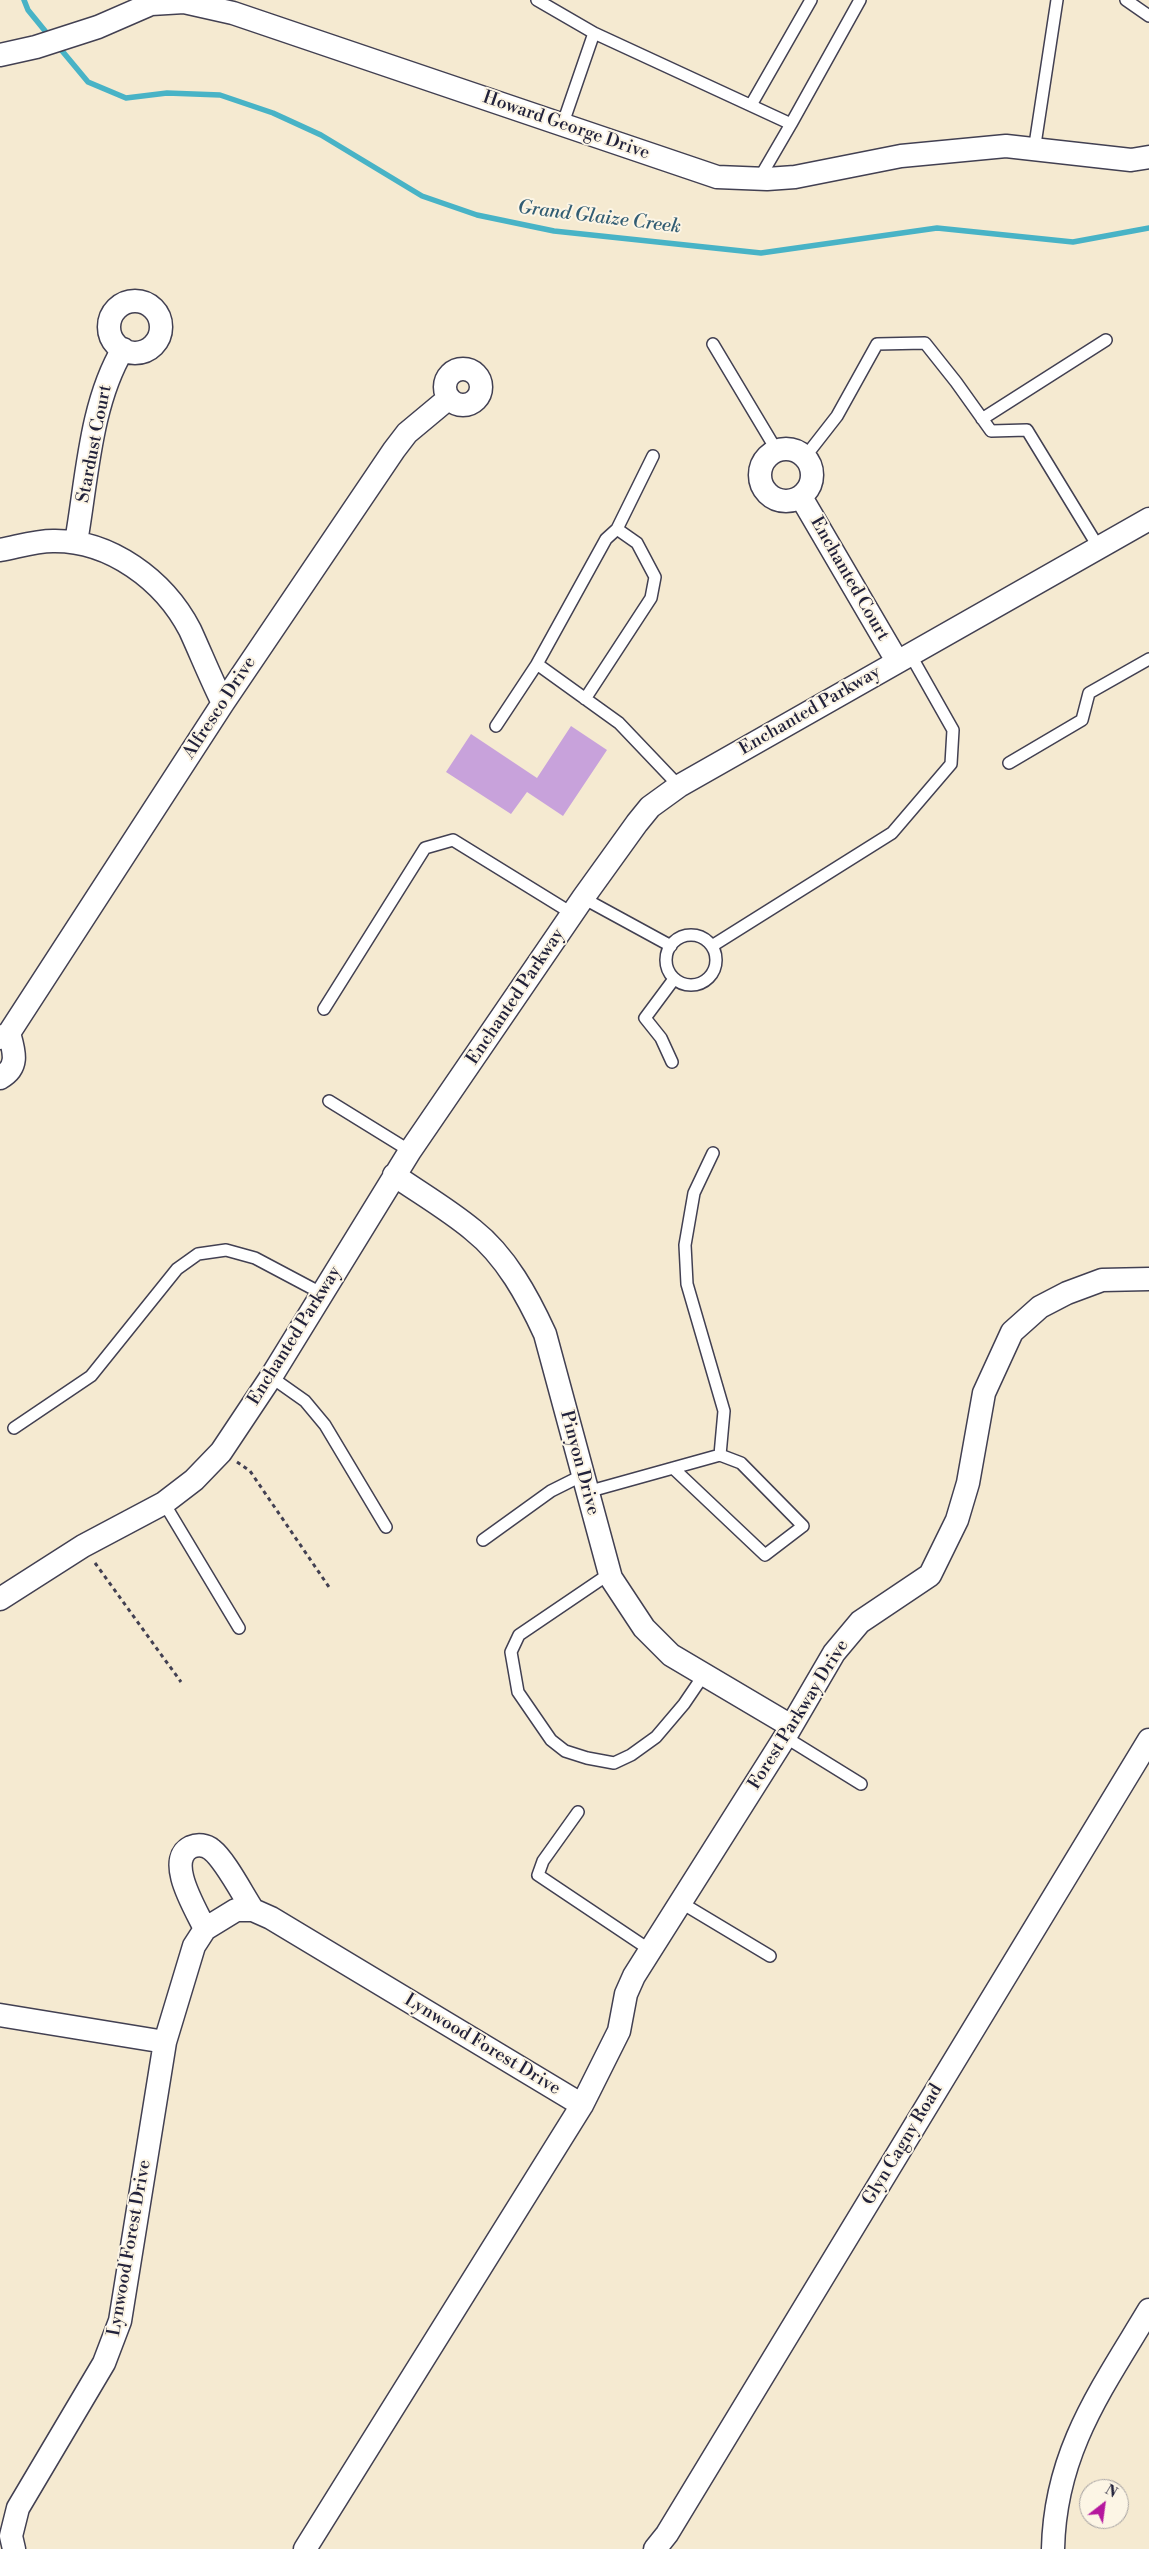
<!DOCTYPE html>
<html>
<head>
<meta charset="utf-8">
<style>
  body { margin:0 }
  #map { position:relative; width:1149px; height:2549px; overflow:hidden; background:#f5ead1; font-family:"Libre Bodoni",serif }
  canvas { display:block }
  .north { position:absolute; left:1079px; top:2479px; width:50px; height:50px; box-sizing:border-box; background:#fcf5e5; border:1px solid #a5a1a1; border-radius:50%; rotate:30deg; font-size:14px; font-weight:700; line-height:20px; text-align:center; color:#22223b }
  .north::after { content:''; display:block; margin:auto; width:18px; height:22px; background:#b5179e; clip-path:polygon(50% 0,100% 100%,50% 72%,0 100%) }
</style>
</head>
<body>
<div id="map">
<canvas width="1149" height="2549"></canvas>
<div class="north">N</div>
</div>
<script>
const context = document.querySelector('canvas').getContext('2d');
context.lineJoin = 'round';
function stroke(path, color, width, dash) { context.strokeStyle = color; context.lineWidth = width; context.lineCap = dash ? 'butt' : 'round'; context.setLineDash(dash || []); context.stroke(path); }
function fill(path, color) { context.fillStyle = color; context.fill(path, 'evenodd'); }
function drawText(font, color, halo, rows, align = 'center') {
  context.font = font + ' "Libre Bodoni",serif'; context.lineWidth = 4; context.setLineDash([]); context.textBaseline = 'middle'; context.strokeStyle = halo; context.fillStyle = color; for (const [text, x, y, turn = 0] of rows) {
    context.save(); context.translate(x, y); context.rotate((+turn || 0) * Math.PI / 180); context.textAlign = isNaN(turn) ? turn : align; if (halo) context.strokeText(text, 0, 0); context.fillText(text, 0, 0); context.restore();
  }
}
stroke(new Path2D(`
  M24,0L28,10L50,37
  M58,46L88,82L126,98L167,93L220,95L273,113L321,135L422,196L477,215L554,231L761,253L937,228L1073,242L1149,228`), '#48b3c6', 5.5);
fill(new Path2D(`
  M571,726L607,750L563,816L527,792L511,814L446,772L471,734L537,778Z`), '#c8a2db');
const lane = new Path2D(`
  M537,0L594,33
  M1126,0L1149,16
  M751,105L811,0
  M563,123L594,33L791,124L860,0
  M1034,151L1057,0
  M759,179L791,124
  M713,344L777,451
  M982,419L1106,340
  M805,457L837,416L877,344L925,343L956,382L991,431L1027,430L1099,548
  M617,529L653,456
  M585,699L651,598L655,577L637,543L617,529L606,539L537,664L619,723L679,786
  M496,726L537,664
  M1009,763L1082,720L1089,693L1149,659
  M583,898L671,946
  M666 960a25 25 0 1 1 50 0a25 25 0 1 1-50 0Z
  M712,946L892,833L951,764L953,730L910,654
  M324,1009L425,848L453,840L573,914
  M672,1062L661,1038L645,1018L674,979
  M329,1101L410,1151
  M713,1153L694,1193L685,1245L687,1284L724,1411L720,1455
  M271,1377L305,1401L325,1425L386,1527
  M14,1428L91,1376L177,1269L198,1254L226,1250L255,1258L321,1293
  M587,1492L720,1455L741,1463L803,1526L765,1555L673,1468
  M164,1503L239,1628
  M483,1540L551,1491L583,1475
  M609,1574L519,1635L511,1652L518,1692L551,1740L565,1751L587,1758L614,1763L631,1755L656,1737L684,1704L703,1676
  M785,1737L861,1784
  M578,1812L543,1861L538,1875L650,1950
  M680,1902L770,1956`);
const street = new Path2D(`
  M0,55L36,47L98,27L151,4L184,2L233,13L717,177L767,179L795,177L901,156L1006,146L1131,160L1149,157
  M109 327a26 26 0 1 1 52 0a26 26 0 1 1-52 0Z
  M445 387a18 18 0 1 1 36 0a18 18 0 1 1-36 0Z
  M760 475a26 26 0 1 1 52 0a26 26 0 1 1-52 0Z
  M801,497L897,661
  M76,542C87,480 90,404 123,349
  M0,550C17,547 35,541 53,541C110,540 164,580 190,630C201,654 211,679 223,703
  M0,1038L9,1033L223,703L394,450L407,433L449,398
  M0,1078C20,1067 14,1051 9,1033
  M394,1175C420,1193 449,1210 473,1230C506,1256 528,1297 545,1334L611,1578L644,1628L671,1655L791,1726
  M0,1599L83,1546L164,1503L194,1480L221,1452L271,1377L410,1151L583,898L637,823L650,807L679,786L1149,519
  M205,1929C197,1911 164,1860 191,1847C198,1844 206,1845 212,1850C225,1860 243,1895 253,1910
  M0,2015L165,2042
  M14,2549L11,2536L18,2508L104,2363L120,2321L165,2042L194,1946L205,1929L236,1910H253L271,1918L582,2105
  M305,2549L582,2105L619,2031L626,1994L634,1976L785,1737L834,1653L860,1622L930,1575L957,1520L968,1483L984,1393L1012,1332L1040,1307L1067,1293L1102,1280L1149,1279
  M655,2549L667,2534L1149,1740
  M1053,2549C1055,2452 1101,2390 1149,2310`);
stroke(lane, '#424052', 14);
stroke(street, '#424052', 25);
stroke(new Path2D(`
  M237,1462L250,1471L331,1590
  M95,1563L181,1682`), '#424052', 3, [4, 4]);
stroke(lane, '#fff', 11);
stroke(street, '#fff', 22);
drawText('18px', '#22223b', '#fcf5e5', [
  ["Howard George Drive",566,126,19],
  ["Stardust Court",95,444,-79],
  ["Enchanted Court",849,579,60],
  ["Alfresco Drive",220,708,-57],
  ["Enchanted Parkway",810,711,-30],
  ["Enchanted Parkway",516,997,-56],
  ["Enchanted Parkway",295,1336,-58],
  ["Pinyon Drive",579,1463,75],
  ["Forest Parkway Drive",799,1715,-58],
  ["Lynwood Forest Drive",482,2045,31],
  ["Glyn Cagny Road",903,2145,-59],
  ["Lynwood Forest Drive",130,2248,-80]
]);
drawText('italic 19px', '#315c73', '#fcf5e5', [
  ["Grand Glaize Creek",599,218,7]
]);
</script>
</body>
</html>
